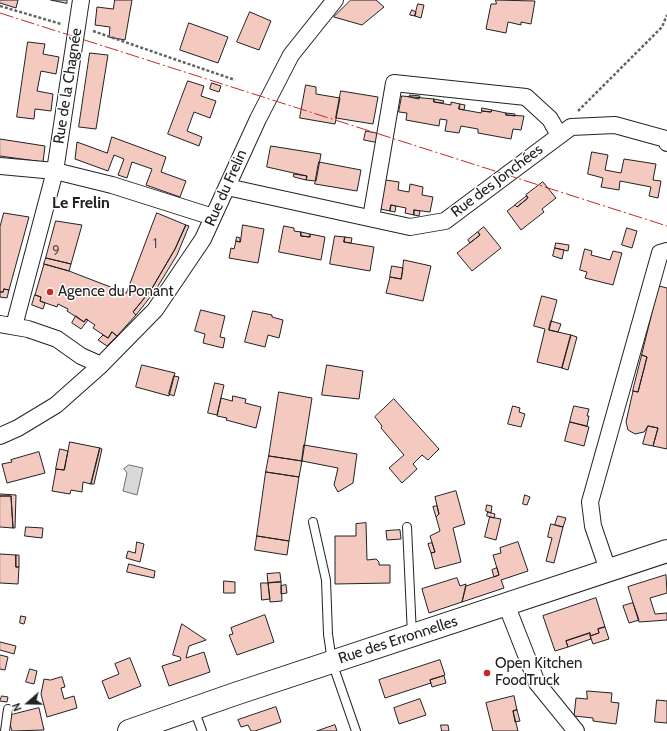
<!DOCTYPE html>
<html>
<head>
<meta charset="utf-8">
<style>
  body { margin:0 }
  #map { position:relative; width:667px; height:731px; overflow:hidden; background:#fff; font-family:Cabin,sans-serif }
  canvas { display:block }
  .north { position:absolute; left:8px; top:683px; width:40px; height:40px; -webkit-text-stroke:3px #fff; paint-order:stroke; rotate:250deg; font-size:11px; font-weight:700; line-height:16px; text-align:center; color:#222 }
  .north::after { content:''; display:block; margin:auto; width:14px; height:18px; background:#222; clip-path:polygon(50% 0,100% 100%,50% 72%,0 100%) }
</style>
</head>
<body>
<div id="map">
<canvas width="667" height="731"></canvas>
<div class="north">N</div>
</div>
<script>
const context = document.querySelector('canvas').getContext('2d');
context.lineJoin = 'round';
function fill(path, color) { context.fillStyle = color; context.fill(path, 'evenodd'); }
function stroke(path, color, width, dash) { context.strokeStyle = color; context.lineWidth = width; context.lineCap = dash ? 'butt' : 'round'; context.setLineDash(dash || []); context.stroke(path); }
function drawText(font, color, halo, rows, align = 'center') {
  context.font = font + ' Cabin,sans-serif'; context.lineWidth = 3; context.setLineDash([]); context.textBaseline = 'middle'; context.strokeStyle = halo; context.fillStyle = color; for (const [text, x, y, turn = 0] of rows) {
    context.save(); context.translate(x, y); context.rotate((+turn || 0) * Math.PI / 180); context.textAlign = isNaN(turn) ? turn : align; if (halo) context.strokeText(text, 0, 0); context.fillText(text, 0, 0); context.restore();
  }
}
const water = new Path2D(`
  M129,465L143,468L137,495L123,491L127,473L124,469Z`);
fill(water, '#d9d9d9');
stroke(water, '#6f6f6f', 1);
const building = new Path2D(`
  M0,0H18L16,8L0,3Z
  M51,0H67V3Z
  M115,0H132L125,40L109,37L110,27L95,25L97,7L113,9Z
  M351,0H376L384,7L362,25L334,17Z
  M496,0L535,1L531,24L521,22V25L508,22L506,33L486,29L491,4H496Z
  M418,4L424,5L421,18L415,16Z
  M412,10L416,12L415,16L410,15Z
  M250,12L271,21L259,50L237,42Z
  M189,23L228,37L218,63L180,50Z
  M28,42L45,44L43,54L59,57L56,74L41,71L37,91L53,94L51,111L35,109L34,119L17,117Z
  M90,53L108,55L96,129L79,127Z
  M188,81L204,86L201,96L216,101L210,118L194,112L187,131L202,137L199,146L168,134Z
  M212,83L221,86L219,92L210,89Z
  M306,85L316,87V94L340,98L335,124L300,118Z
  M341,91L378,97L373,124L336,118Z
  M410,95L420,96L419,99L409,97Z
  M402,96L434,99V102L451,105V102L460,104L459,109L481,113L482,111L491,112L492,110L506,113V115L524,116L521,130L513,129L511,139L478,133V129L461,126L459,133L445,131L447,120L440,119L439,126L406,120L407,113L399,112Z
  M434,99L444,101L443,103L434,102Z
  M460,104L465,105L464,110L459,109Z
  M482,108L492,110L491,112L482,111Z
  M506,113L515,114V116L506,115Z
  M366,131L381,134L379,143L364,140Z
  M112,137L166,157L161,172L186,181L180,197L146,185L152,169L132,162L127,178L118,175L124,159L114,155L108,171L75,159L77,142L107,153Z
  M0,139L45,146L43,162L0,156Z
  M271,146L321,154L316,181L306,180L307,176L267,167Z
  M592,152L608,155L605,170L621,173L624,159L656,164L653,180L661,181L658,198L649,196L651,187L620,181L619,190L601,187L603,178L588,174Z
  M319,162L361,170L357,191L315,184Z
  M294,174L307,176L306,180L294,177Z
  M386,180L399,182L398,190L409,192L410,184L423,187L422,195L433,197L430,212L414,210V215L405,213L406,208L391,205L390,211L380,209Z
  M543,182L556,198L542,209L544,212L521,230L507,211L515,205L517,207L528,198L526,195Z
  M527,196L528,198L517,207L515,205Z
  M391,205L396,206L395,212L390,211Z
  M414,210L420,211L419,216L414,215Z
  M4,213L29,217L9,290L4,289L3,292H0V227Z
  M157,213L186,225L175,249L151,290L133,312L136,315L117,336L112,332L108,338L93,328L95,325L86,319L84,322L67,311L68,309L58,304L57,307L40,301L41,297L35,295L44,264L69,271L126,293Z
  M56,221L82,225L71,264L46,258Z
  M186,225L189,226L177,255L155,291L136,315L133,312L151,290L175,249Z
  M243,225L264,229L258,263L229,258L231,248L234,249L236,241L240,242Z
  M284,226L294,228V231L301,232V236L310,237V234L325,237L321,260L279,252Z
  M484,227L501,248L472,271L457,253L480,235L478,232Z
  M627,228L637,231L632,248L622,245Z
  M301,232L310,234V237L301,236Z
  M478,232L480,235L470,243L468,240Z
  M335,236L345,237L344,242L374,247L370,271L330,264Z
  M237,237L240,238V242L236,241Z
  M345,237L352,238L351,243L344,242Z
  M556,243L569,245L568,251L555,248Z
  M555,248L564,250L562,259L553,256Z
  M585,249L592,251L591,255L610,260L613,251L622,253L613,285L585,278L587,272L580,270Z
  M46,258L71,264L69,271L44,264Z
  M404,260L431,266L423,301L386,293L390,277L401,279Z
  M392,266L403,268L401,279L390,277Z
  M659,286L667,288V449L653,446L658,428L648,426L644,432L635,434L628,430L626,422L633,391L638,392L647,357L642,355Z
  M4,289L9,290L7,298L0,297V292H3Z
  M35,295L41,297L40,301L45,303L43,309L32,305Z
  M542,296L557,300L549,330L571,335L562,368L537,362L545,329L534,326Z
  M201,310L225,316L220,337L225,338L223,348L203,343L205,334L195,331Z
  M253,311L272,315V317L283,320L279,338L268,335L265,347L245,342Z
  M76,316L84,322L86,319L88,320L81,329L72,323Z
  M551,321L561,324L558,332L549,330Z
  M112,332L117,336L107,346L98,340L103,335L108,338Z
  M571,335L577,337L568,370L562,368Z
  M642,355L647,357L638,392L633,391Z
  M142,365L175,373L169,396L136,387Z
  M327,365L363,371L359,399L322,395Z
  M174,376L179,377L174,396L169,394Z
  M215,383L224,385L217,415L208,413Z
  M279,392L312,398L302,461L269,456Z
  M233,396L246,399L245,403L261,407L256,428L226,420L227,418L217,416L221,398L232,401Z
  M394,399L439,449L428,460L422,455L413,464L417,469L402,483L389,468L404,455L381,428L382,426L375,417Z
  M513,406L520,408L519,412L525,414L521,427L508,424Z
  M574,406L589,409L587,416H589L587,426L570,422Z
  M570,422L589,427L584,446L565,441Z
  M648,426L658,428L653,446L643,444Z
  M70,442L100,448L91,484L83,482L82,492L71,490L70,494L52,491L56,469L64,470Z
  M304,445L357,454L353,483L338,492L334,485L338,468L302,461Z
  M100,448L102,449L94,484H91Z
  M60,449L68,451L64,470L56,469Z
  M39,452L45,473L7,483L2,464L12,462L11,460Z
  M269,456L302,461L299,477L266,472Z
  M266,472L299,477L289,541L257,536Z
  M456,491L465,524L453,528L461,562L435,569L431,553L435,552L430,536L440,531L436,517L439,514L435,497Z
  M0,494L16,495L15,528H13L11,496H0Z
  M525,495L530,497L527,505L523,504Z
  M0,496H11L13,528L0,527Z
  M487,505L492,506L491,513L486,511Z
  M437,506L439,514L436,517L433,507Z
  M488,512L495,514L494,518L487,516Z
  M558,516L566,518L563,527L555,525Z
  M490,517L501,519L496,540L485,537Z
  M366,523L367,560L376,559L379,562V565H390V583L335,584V536H356V524Z
  M551,524L563,527L554,563L546,561L552,538L548,537Z
  M26,527L43,528L42,538L25,536Z
  M400,530L401,539L387,540L386,531Z
  M257,536L289,541L287,555L255,550Z
  M137,542L144,544L140,562L126,558L128,551L135,553Z
  M518,542L528,571L501,580L504,588L462,602L466,586L499,575L493,555L501,553L500,548Z
  M432,543L435,552L431,553L428,544Z
  M0,554L16,555V567H19L18,584L0,583Z
  M16,555H19V567H16Z
  M129,564L155,571L154,578L127,572Z
  M497,568L499,575L494,577L492,570Z
  M280,573L281,582L268,583L267,574Z
  M666,575L667,593L650,598L655,614L667,613V620L639,622L628,587Z
  M457,578L460,586L466,584L462,602L429,613L422,589Z
  M224,581L235,582V593H224Z
  M281,582L282,601L270,602L268,583Z
  M261,583H268L270,599L262,600Z
  M286,585L287,593L281,594V586Z
  M596,598L605,627L598,629L599,633L590,636V633L566,641L568,647L555,651L543,616Z
  M633,603L639,620L629,623L623,606Z
  M265,615L274,642L237,655L229,635L233,634L231,628Z
  M21,616L26,617L24,624L20,623Z
  M182,624L206,640L189,646L186,658L204,652L210,672L169,686L162,666L181,660L180,657L173,655Z
  M605,627L609,639L593,644L590,636L599,633L598,629Z
  M590,633L591,639L568,647L566,641Z
  M0,642L16,646L14,654L0,650Z
  M0,655L8,657L5,670L0,669Z
  M130,658L141,686L109,699L102,681L119,674L115,664Z
  M440,660L445,675L430,680L431,683L385,698L379,680Z
  M30,669L37,671L34,684L26,682Z
  M444,676L446,683L432,687L430,680Z
  M62,677L65,687L61,688L64,699L74,696L77,708L47,717L41,694L44,679L50,680Z
  M587,691L612,693L611,702L619,703L616,724L593,721V718L574,716L576,698L587,699Z
  M2,696L8,697L7,702L0,701Z
  M514,696L517,710L513,711L518,731H493L486,703Z
  M420,699L426,715L399,724L394,708Z
  M657,700L667,701V723L655,722Z
  M276,707L281,722L255,731H251L248,725L241,727L238,720Z
  M39,708L44,730L12,731L10,724L11,715Z
  M517,710L520,721L515,722L513,711Z
  M335,725L337,731H317Z
  M441,725H448L449,731H442Z`);
fill(building, '#f3c9c0');
stroke(building, '#222', 1);
const lane = new Path2D(`
  M313,522L326,580L328,634L332,662L356,731
  M407,527L412,635
  M194,709L202,731
  M5,731L8,709`);
const street = new Path2D(`
  M0,166L55,171L112,185L213,217
  M227,187L410,227L445,221L571,127L615,125L666,139L667,143
  M371,218L394,83L526,97L550,119L559,135
  M0,324L28,329L57,339L81,356L101,365
  M14,326L55,171L81,0
  M0,436L18,428L56,405L101,365L155,310L203,239L258,119L291,55L335,0
  M608,570L593,526L590,502L660,253L667,251
  M506,604L537,683L576,731`);
const secondary = new Path2D(`
  M129,731L235,694L667,551`);
stroke(lane, '#222', 10);
stroke(street, '#222', 18);
stroke(secondary, '#222', 24);
stroke(new Path2D(`
  M0,6L61,24
  M93,31L235,80
  M578,111L662,27L667,15`), '#646464', 2.5, [3, 2]);
stroke(lane, '#fff', 8);
stroke(street, '#fff', 16);
stroke(secondary, '#fff', 22);
stroke(new Path2D(`
  M0,13L667,226`), '#c62828', 1, [14, 3, 2, 3]);
for (const [x, y, r, color] of [
  [50,292,4,"#c62828"],
  [487,673,4,"#c62828"]
]) { const dot = new Path2D(); dot.arc(x, y, r, 0, 2 * Math.PI); context.fillStyle = color; context.fill(dot); stroke(dot, '#fff', 1.5); }
drawText('13px', '#564c4a', null, [
  ["1",155,244],
  ["9",56,251]
]);
drawText('15px', '#222', '#fff', [
  ["Rue de la Chagnée",68,86,-81],
  ["Rue des Jonchées",497,181,-37],
  ["Rue du Frelin",226,188,-66],
  ["Rue des Erronnelles",398,640,-18]
]);
drawText('15px', '#222', '#fff', [
  ["Agence du Ponant",58,292],
  ["Open Kitchen",495,664],
  ["FoodTruck",495,681]
], 'left');
drawText('bold 16px', '#222', '#fff', [
  ["Le Frelin",81,203]
]);
</script>
</body>
</html>
